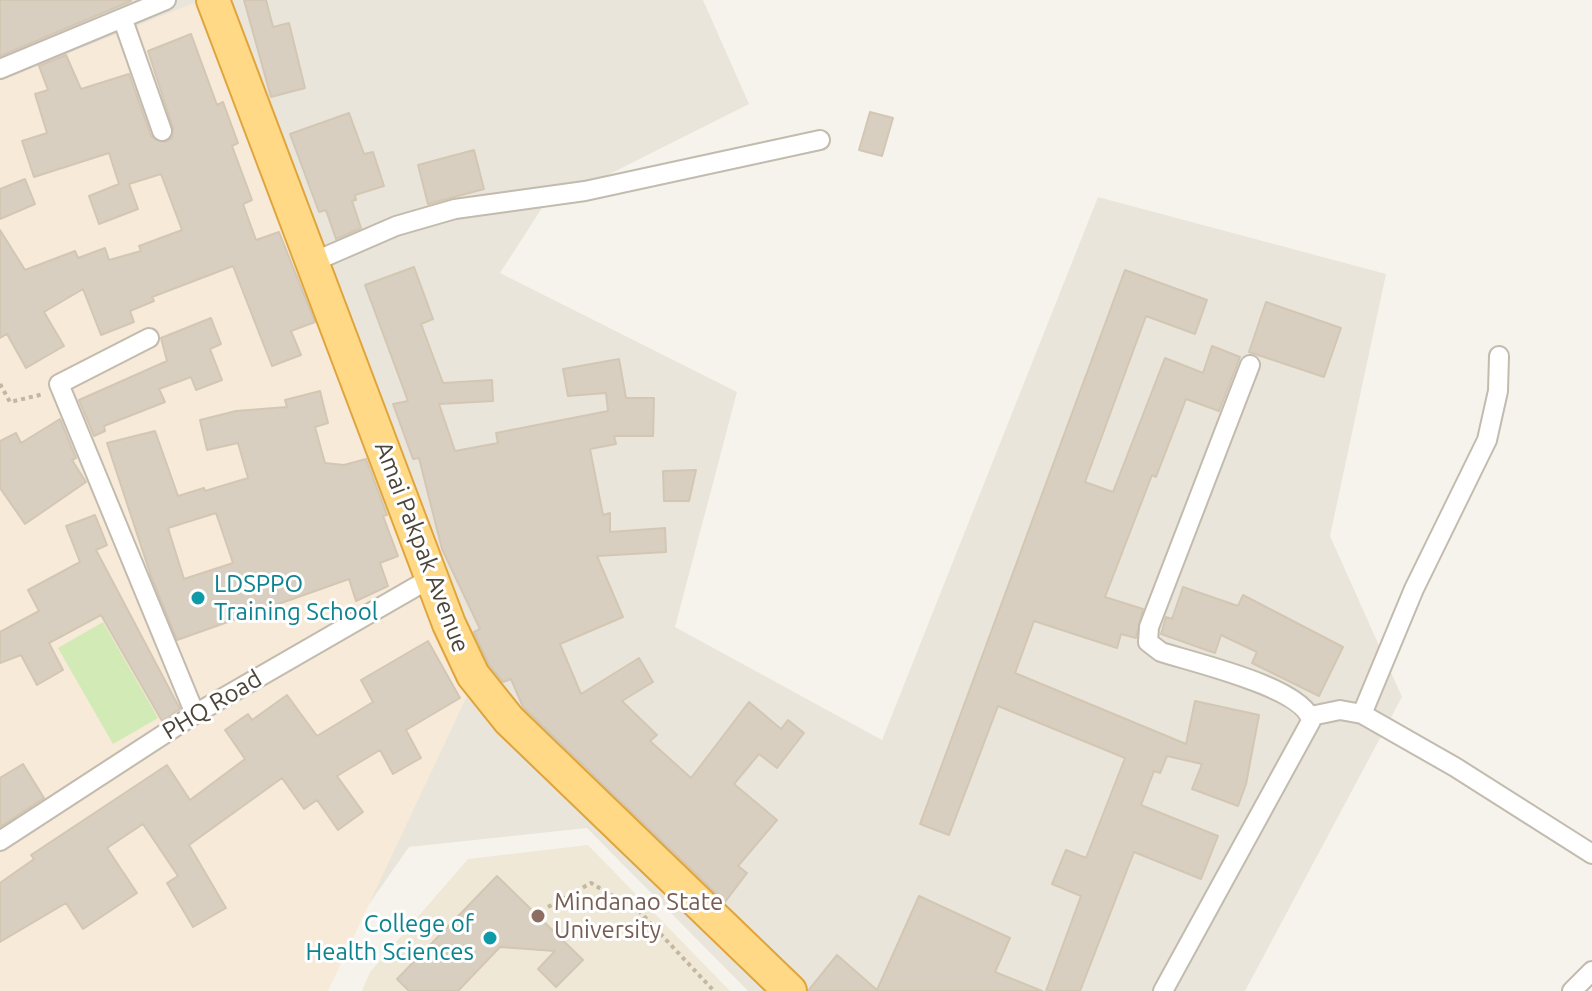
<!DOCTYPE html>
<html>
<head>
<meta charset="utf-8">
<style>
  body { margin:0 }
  canvas { display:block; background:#f6f3ec }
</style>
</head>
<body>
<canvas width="1592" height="991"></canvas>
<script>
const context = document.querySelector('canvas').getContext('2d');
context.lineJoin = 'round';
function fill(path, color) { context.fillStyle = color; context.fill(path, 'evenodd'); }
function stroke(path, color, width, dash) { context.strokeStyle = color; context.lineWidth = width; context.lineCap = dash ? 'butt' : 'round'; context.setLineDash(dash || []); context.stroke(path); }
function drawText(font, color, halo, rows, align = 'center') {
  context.font = font + ' Ubuntu,sans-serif'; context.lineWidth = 6; context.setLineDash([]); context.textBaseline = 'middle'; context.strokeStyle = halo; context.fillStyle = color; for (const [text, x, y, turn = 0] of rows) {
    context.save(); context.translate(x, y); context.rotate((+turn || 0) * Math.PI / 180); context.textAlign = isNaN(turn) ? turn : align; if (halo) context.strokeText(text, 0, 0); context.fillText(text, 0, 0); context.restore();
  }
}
fill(new Path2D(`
  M0,0H703L749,104L542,208L500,273L737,392L675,627L882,740L1098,197L1386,274L1330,536L1402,697L1245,991H748L587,828L409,847L308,991H0Z`), '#eae5da');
fill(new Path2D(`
  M194,3L470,690L328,991H0V81Z`), '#f7ead8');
fill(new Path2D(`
  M588,845L730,991H362L370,972L468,859Z`), '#efe8d6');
fill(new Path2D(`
  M103,622L158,718L113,744L58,648Z`), '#d2eab5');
const building = new Path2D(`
  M0,0H131V1L0,56Z
  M244,0H266L273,27L289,23L305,88L271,97Z
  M191,34L217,105L223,102L238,143L232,146L252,200L243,204L256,240L279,232L315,322L291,331L301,355L272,366L233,266L152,297L154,301L130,311L134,322L101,335L83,289L44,312L64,346L26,368L7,334L0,338V230L25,270L75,251L78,258L105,248L109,260L141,251L139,246L182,230L161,174L129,184L138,209L99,224L89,196L119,184L109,153L34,177L22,141L47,133L35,94L48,90L39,66L66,55L81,89L129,74L151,136L165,142L172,138L173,128L148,51Z
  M870,112L893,118L882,156L859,150Z
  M349,113L364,154L373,152L384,186L355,195L356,200L352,201L361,228L336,239L326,210L319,212L290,134Z
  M474,150L484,189L428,204L418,165Z
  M25,179L35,204L0,219V189Z
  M414,267L433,319L421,324L443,383L492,380L493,401L439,404L455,451L498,443L496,433L608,411L606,393L568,396L563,369L619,359L626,398H654L653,436H614L616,444L590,449L603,515L610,513V532L665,528L666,552L597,556L623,617L560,644L581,694L639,658L653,682L622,701L657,735L650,741L691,778L749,702L781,729L788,720L804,733L777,768L759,754L734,784L777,820L738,866L747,873L725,902L523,707L511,679L503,682L489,665L474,632L480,629L442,549L419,458L413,459L393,404L408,401L365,285Z
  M1125,270L1207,300L1195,334L1146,316L1085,482L1113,492L1165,358L1203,373L1212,346L1240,357L1219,411L1186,399L1156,477L1152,475L1105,597L1143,609L1136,638L1121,634L1117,648L1034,621L1015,673L1186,744L1195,701L1259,715L1246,784L1238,806L1192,789L1202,764L1167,756L1160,773L1154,771L1141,805L1218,836L1201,879L1134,852L1080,991H1046L1081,896L1052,884L1066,850L1086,858L1125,758L998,706L949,835L920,824Z
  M1266,302L1341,328L1324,377L1249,352Z
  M211,318L221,344L210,349L222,380L196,390L191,377L159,389L165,402L104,426L105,431L94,436L79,400L167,361L161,338Z
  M320,391L328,423L315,427L325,463L344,465L366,459L383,504L387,515L383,516L398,556L380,563L388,586L356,601L349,579L177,640L151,576L107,443L155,431L178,496L204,488L205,491L248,478L238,443L207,450L200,420L236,411L287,407L285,400ZM216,513L233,563L184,579L168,528Z
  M60,419L76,458L72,460L86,482L25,524L0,488V441L16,433L21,443Z
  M696,470L689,501H664L663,471Z
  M95,515L107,545L96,550L180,709L162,721L101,615L49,643L63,670L37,685L21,655L0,663V632L39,611L28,590L80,562L66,526Z
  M1183,587L1238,606L1243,595L1343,647L1319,696L1252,663L1257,652L1221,635L1215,653L1161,634L1166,617L1172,619Z
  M428,641L460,698L406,730L421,758L393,774L380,750L337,776L363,812L338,830L317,800L304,809L282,778L189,845L226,908L193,927L167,883L178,876L143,824L107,848L137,893L83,929L66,903L0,942V883L34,859L31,855L167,765L190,800L245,759L225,730L248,714L252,720L287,695L317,736L373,702L361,680Z
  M23,764L44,798L0,827V778Z
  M497,876L583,960L556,987L538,969L555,951L500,947L458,991H409L397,979Z
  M919,896L1010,938L995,972L1042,991H808L837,955L877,990Z`);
fill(building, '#d8cfc1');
stroke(building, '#d3c7b4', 2);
const minor = new Path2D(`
  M123,20L162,131
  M0,69L166,0
  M313,262L396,226L455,209L585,191L820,140
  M149,338L59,384L195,714
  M1362,714L1414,589L1487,440L1498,391L1499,356
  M1311,716L1340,710L1362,714L1455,767L1592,854
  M0,841L195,714L431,578
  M1163,991L1311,721C1306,688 1192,662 1161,652L1148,642L1149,627L1250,365
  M1572,991L1592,971`);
const trunk = new Path2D(`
  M213,0L449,624L473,675L509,720L790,991`);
stroke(minor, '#c2bbae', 22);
stroke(trunk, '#e0a43c', 36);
stroke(new Path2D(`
  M0,384L10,402L44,394
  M548,907L591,883L639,911L714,991
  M639,911L654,896`), '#c4b79f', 4, [4, 4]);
stroke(minor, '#fff', 18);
stroke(trunk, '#ffd985', 32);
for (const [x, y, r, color] of [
  [198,598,8,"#0f9aa8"],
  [538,916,8,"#8d6e63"],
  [490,938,8,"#0f9aa8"]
]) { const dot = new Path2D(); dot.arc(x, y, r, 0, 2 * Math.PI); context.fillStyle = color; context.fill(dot); stroke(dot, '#fff', 3); }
drawText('24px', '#4b4439', '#fff', [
  ["Amai Pakpak Avenue",422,547,69],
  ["PHQ Road",212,705,-31]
]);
drawText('24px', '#0d838f', '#fff', [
  ["LDSPPO",214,584],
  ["Training School",214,612],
  ["College of",474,924,"right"],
  ["Health Sciences",474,952,"right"]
], 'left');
drawText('24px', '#785e54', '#fff', [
  ["Mindanao State",554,902],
  ["University",554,930]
], 'left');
</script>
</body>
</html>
